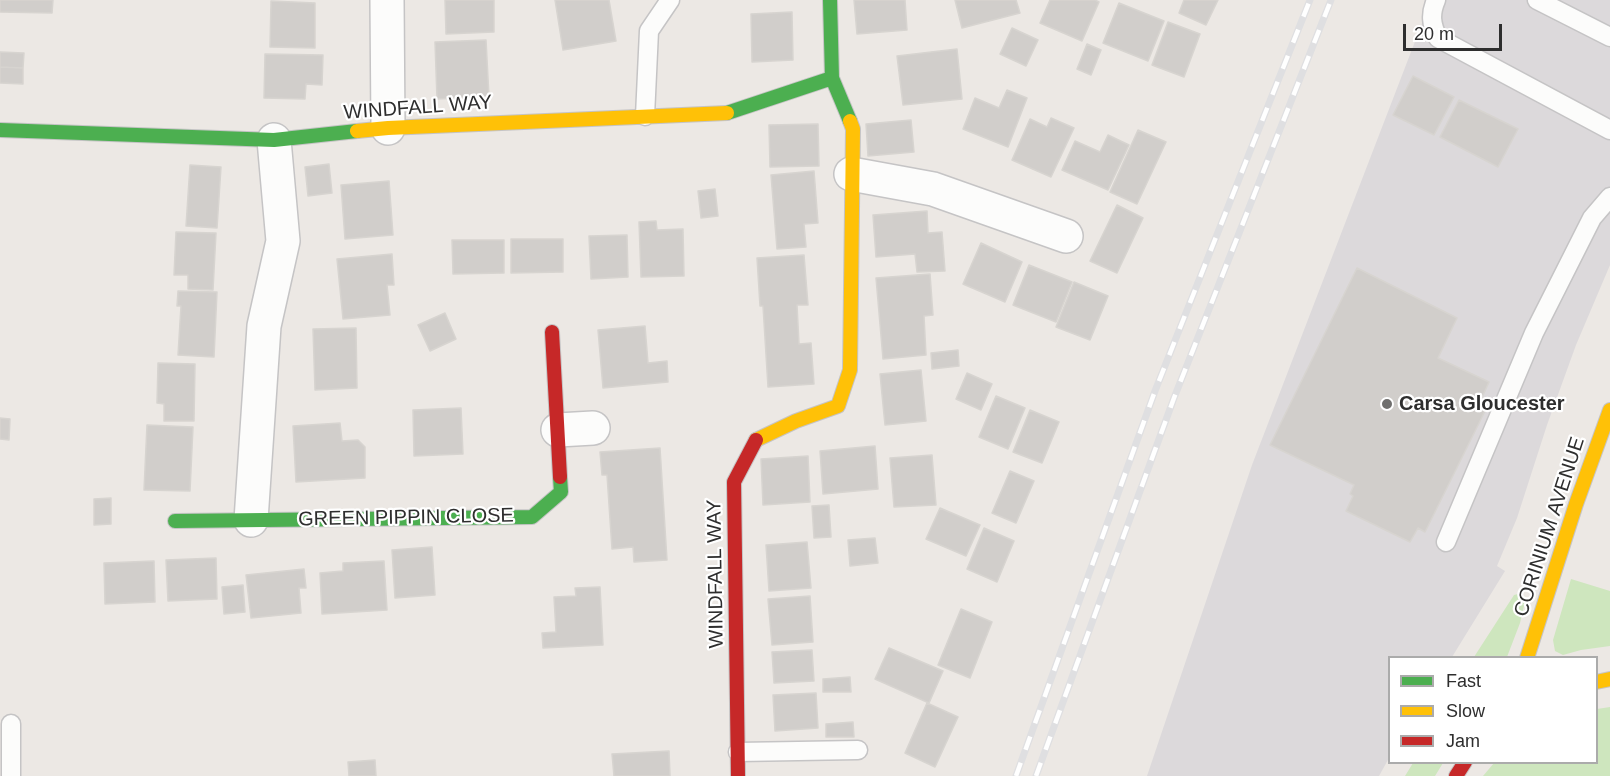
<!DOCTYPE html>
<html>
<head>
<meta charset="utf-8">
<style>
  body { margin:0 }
  #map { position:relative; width:1610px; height:776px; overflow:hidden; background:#ece8e4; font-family:Arial,sans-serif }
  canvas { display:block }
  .legend { position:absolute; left:1388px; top:656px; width:210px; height:108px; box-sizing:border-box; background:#fff; border:2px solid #ababab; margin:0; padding:8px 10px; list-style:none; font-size:18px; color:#2e2e2e }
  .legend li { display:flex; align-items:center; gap:12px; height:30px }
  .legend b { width:30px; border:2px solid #ababab }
  .scale { position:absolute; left:1403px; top:24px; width:99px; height:27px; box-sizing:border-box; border:3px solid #2e2e2e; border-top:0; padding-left:8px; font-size:18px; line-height:21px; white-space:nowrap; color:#2e2e2e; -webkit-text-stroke:4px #fff; paint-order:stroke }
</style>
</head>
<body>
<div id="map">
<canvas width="1610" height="776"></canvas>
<ul class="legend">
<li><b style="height:8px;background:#4caf50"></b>Fast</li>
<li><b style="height:8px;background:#ffc107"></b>Slow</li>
<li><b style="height:8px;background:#c62828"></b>Jam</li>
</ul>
<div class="scale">20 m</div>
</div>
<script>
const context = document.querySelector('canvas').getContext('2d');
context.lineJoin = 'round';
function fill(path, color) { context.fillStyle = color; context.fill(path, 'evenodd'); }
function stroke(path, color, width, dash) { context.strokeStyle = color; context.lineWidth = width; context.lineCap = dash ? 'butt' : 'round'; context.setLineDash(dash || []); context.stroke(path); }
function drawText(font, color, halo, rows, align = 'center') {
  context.font = font + ' Arial,sans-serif'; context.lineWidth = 4.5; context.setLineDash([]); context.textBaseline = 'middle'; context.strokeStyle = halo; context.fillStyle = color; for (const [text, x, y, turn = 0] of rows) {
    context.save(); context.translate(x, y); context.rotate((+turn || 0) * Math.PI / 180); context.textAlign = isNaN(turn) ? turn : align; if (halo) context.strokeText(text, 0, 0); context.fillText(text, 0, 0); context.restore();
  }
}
fill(new Path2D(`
  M1431,0H1610V265L1576,345L1547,425L1517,518L1497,566L1505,571L1452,657L1390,658L1389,758L1379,776H1147L1252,465Z`), '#dcd9db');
fill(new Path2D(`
  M1571,579L1610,591V646L1581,650L1563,655L1555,651L1553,640Z
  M1518,594L1526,597L1520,623L1507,657H1474L1514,595Z
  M1610,707V776H1483L1494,763L1596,762L1597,709Z
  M1413,763V762L1443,763L1435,776H1405Z`), '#cee6be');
const building = new Path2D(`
  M0,0H53L52,13L0,12Z
  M445,0H494V32L446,34Z
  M555,0H609L616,41L563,50Z
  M854,0H905L907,30L857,34Z
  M955,0H1016L1020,13L962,28Z
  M1050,0H1095L1099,2L1082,41L1040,23Z
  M1184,0H1218L1206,25L1179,13Z
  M271,1L315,3V48L270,47Z
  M1119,3L1164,21L1148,61L1103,43Z
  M792,12L793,60L752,62L751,14Z
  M1168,22L1200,34L1184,77L1152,65Z
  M1012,28L1038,40L1026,66L1000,54Z
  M486,40L489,97L437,99L435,42Z
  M1087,44L1101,50L1091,75L1077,69Z
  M957,49L962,99L903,105L897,56Z
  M0,52L24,53L23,68L0,67Z
  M265,54L323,55L322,85L306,84L305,99L264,98Z
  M0,67L23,68V84L0,83Z
  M1413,76L1454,97L1434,135L1393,115Z
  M1007,90L1027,98L1008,147L963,129L975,98L999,108Z
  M1459,100L1518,129L1498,167L1440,137Z
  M1051,118L1074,128L1051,177L1012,160L1030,119L1047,127Z
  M911,120L914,152L868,156L866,124Z
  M818,124L819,166L770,167L769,125Z
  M1138,130L1166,142L1137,204L1110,192Z
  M1108,135L1129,145L1108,190L1062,170L1075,141L1100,152Z
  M329,164L332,193L308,196L305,167Z
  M190,165L221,167L217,228L186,226Z
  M814,171L818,223L804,224L806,247L777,249L771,175Z
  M389,181L393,235L345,239L341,185Z
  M715,189L718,216L701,218L698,191Z
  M1117,205L1143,218L1117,273L1090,261Z
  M927,211L928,233L942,232L945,271L917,272L915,254L876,257L873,215Z
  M656,221L657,230L683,229L684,276L641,277L639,222Z
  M176,232L216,233L213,290L188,289V275H174Z
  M627,235L628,277L591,279L589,236Z
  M511,239H563V272L511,273Z
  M452,240H504V273L453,274Z
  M981,243L1022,262L1005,302L963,284Z
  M392,254L394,285H387L390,315L343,319L337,259Z
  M804,255L808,305H797L799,344L811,343L814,384L768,387L763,306H760L757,258Z
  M1029,265L1072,282L1056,322L1013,305Z
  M1357,268L1457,318L1438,358L1489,382L1480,402L1488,405L1425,532L1418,528L1410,542L1346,511L1353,496L1350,494L1354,485L1270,445Z
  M930,274L933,315L924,316L926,355L883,359L876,278Z
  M1074,282L1108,296L1090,340L1056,327Z
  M178,291L217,292L214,357L178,355L181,306H177Z
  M445,313L456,339L430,351L418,325Z
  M645,326L648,363L667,361L668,382L603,388L598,330Z
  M356,328L357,388L315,390L313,329Z
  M958,350L959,366L932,369L931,353Z
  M158,363L195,364L194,421H164V404L157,403Z
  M921,370L926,421L885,425L880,374Z
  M967,373L992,384L981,410L956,399Z
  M996,396L1025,408L1008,449L979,437Z
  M461,408L463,454L414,456L413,410Z
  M1030,410L1059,422L1042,463L1013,452Z
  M0,418L10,419L9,440L0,439Z
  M340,423L342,441L358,440L365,447V478L296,482L293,426Z
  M147,425L193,427L190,491L144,490Z
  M875,446L878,489L823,494L820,451Z
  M660,448L667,560L634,562L633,547L612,549L607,475H602L600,452Z
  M932,455L936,505L894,507L890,458Z
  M808,456L810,502L763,505L761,459Z
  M1010,471L1034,481L1016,523L992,513Z
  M111,498V524L94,525V499Z
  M829,505L831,537L814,538L812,506Z
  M940,508L980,525L966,556L926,539Z
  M984,528L1014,541L997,582L967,569Z
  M875,538L878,563L850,566L848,540Z
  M807,542L811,588L769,591L766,545Z
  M432,547L435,595L395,598L392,550Z
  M216,558L217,599L168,601L166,560Z
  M154,561L155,602L105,604L104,563Z
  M384,561L387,610L322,614L320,573L343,571V563Z
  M304,569L306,588H299L301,613L251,618L246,575Z
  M243,585L245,612L224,614L222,587Z
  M600,587L603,645L543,648L542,633L556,632L554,597L576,596L575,588Z
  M810,596L813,642L772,645L768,599Z
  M961,609L992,622L970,678L938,665Z
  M889,648L943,671L929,703L875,679Z
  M812,650L814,681L774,683L772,652Z
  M850,677L851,692H823V679Z
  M816,693L818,728L775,731L773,695Z
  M927,703L958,717L935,767L905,753Z
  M853,722L854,737H826V724Z
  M669,751L670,776H614L612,754Z
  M375,760L376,776H349L348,762Z`);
fill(building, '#d1cecb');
stroke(building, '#d7d4d0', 1.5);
const lane = new Path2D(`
  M1436,0C1430,14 1431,24 1438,38L1610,130
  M1537,0L1610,37
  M645,116L649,31L670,0
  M1446,542L1534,333L1592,218L1610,197
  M738,752L858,750
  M11,776V724`);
const street = new Path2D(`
  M387,0L388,128
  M851,174L933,189L1066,236
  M558,430L593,428
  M251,520L264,326L283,241L274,140`);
const fast = new Path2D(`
  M830,0L832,78L850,121
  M727,113L832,78
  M0,130L274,140L357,131
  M175,521L532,517L561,492L560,477`);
const slow = new Path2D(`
  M357,131L388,128L727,113
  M756,440L796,421L838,406L850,370L853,129L850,121
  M1527,658L1576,504L1610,410
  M1596,682L1610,679`);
const jam = new Path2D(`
  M552,332L560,477
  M738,776L734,482L756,440
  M1456,776L1465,762`);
stroke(lane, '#c5c4c5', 21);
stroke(street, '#c5c4c5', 36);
stroke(fast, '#c5c4c5', 16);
stroke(slow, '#c5c4c5', 16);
stroke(jam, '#c5c4c5', 16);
stroke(lane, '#fcfcfb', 18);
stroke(street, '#fcfcfb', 33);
stroke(fast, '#4caf50', 14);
stroke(slow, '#ffc107', 14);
stroke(jam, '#c62828', 14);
const rail = new Path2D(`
  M1016,776L1155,391L1310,0
  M1036,776L1174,398L1331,0`);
stroke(rail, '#dfdfe1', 7);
stroke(rail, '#fff', 4.5, [14]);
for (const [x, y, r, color] of [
  [1387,404,6,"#706f6e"]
]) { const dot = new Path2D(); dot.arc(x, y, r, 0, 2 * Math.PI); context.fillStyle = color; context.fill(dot); stroke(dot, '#fff', 2); }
drawText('20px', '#2e2e2e', '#fff', [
  ["WINDFALL WAY",418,108,-4],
  ["GREEN PIPPIN CLOSE",406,518,-1],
  ["CORINIUM AVENUE",1550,527,-72],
  ["WINDFALL WAY",716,574,-91]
]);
drawText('bold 20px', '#2e2e2e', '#fff', [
  ["Carsa Gloucester",1399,404]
], 'left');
</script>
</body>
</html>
